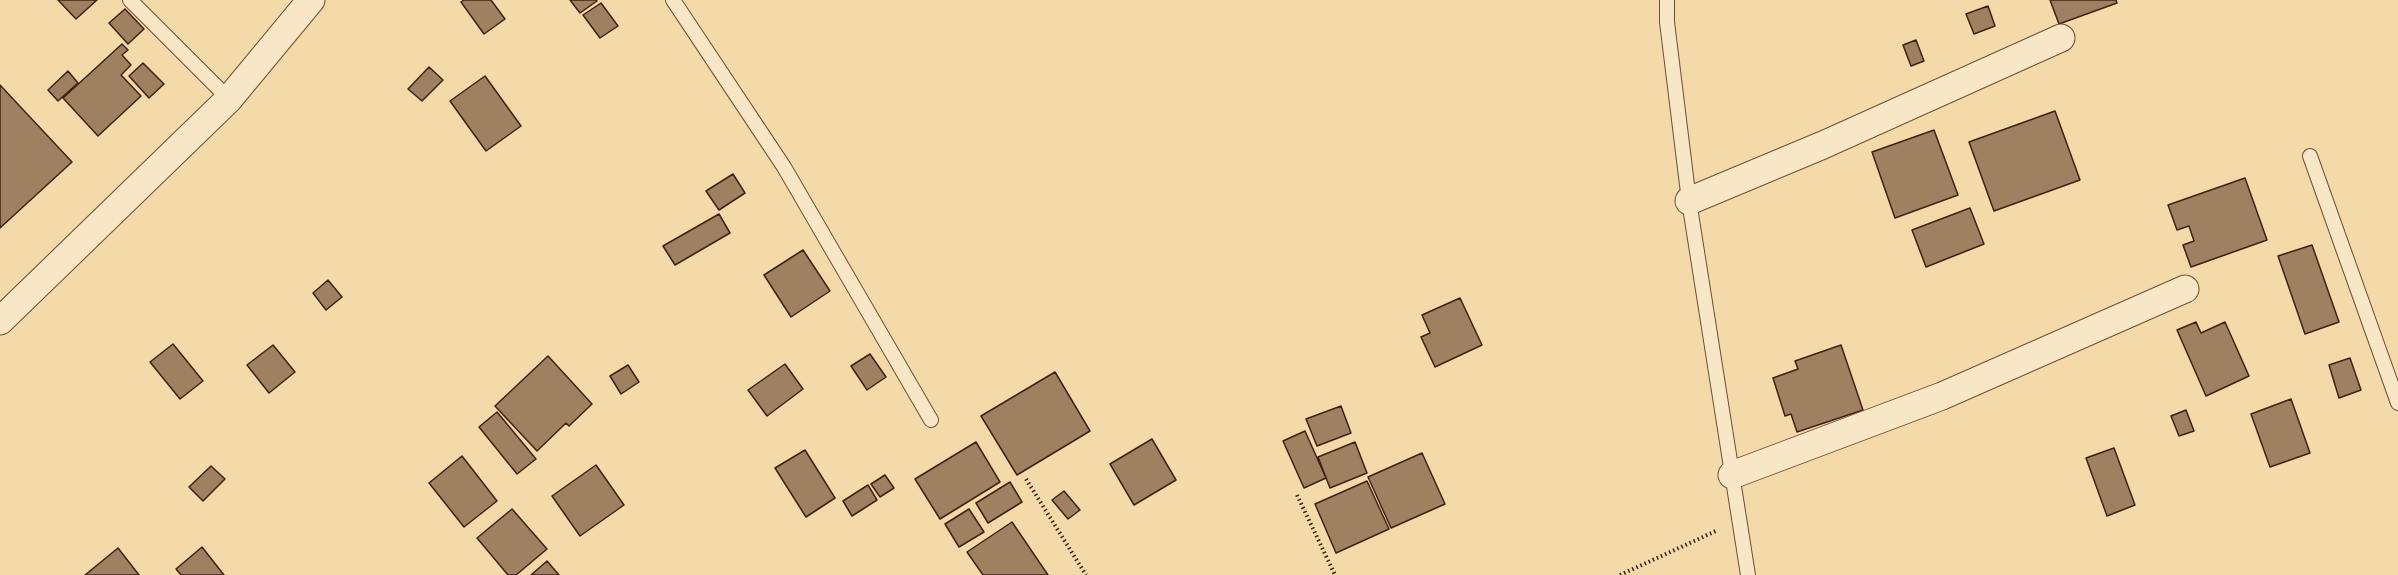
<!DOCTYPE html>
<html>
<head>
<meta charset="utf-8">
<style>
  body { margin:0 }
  canvas { display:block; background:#f5daa9 }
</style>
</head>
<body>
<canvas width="2398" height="575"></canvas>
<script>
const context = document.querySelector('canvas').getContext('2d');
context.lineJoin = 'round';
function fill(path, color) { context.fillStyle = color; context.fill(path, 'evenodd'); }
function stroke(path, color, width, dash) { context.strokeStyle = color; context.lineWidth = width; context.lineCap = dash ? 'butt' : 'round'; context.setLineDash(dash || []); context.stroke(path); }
const building = new Path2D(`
  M58,0H97L76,19Z
  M464,0H491L505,19L484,34L461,2Z
  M570,0H596L597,1L580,13Z
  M2050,0H2116L2117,3L2059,24Z
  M601,3L618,26L600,38L583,15Z
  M1988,6L1995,26L1974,34L1966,14Z
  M125,9L144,29L128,44L109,23Z
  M1916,40L1924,61L1911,66L1903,45Z
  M122,44L128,50L122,55L131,65L121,75L141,96L98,136L63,98Z
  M143,63L164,84L149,98L129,76Z
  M429,67L443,80L422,101L408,89Z
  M68,71L78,83L58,101L48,90Z
  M485,76L521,126L486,151L450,101Z
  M0,85L72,162L0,228Z
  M2055,111L2080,180L1994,211L1969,142Z
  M1934,130L1958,195L1895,218L1872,152Z
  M733,174L745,193L719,210L706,191Z
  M2245,178L2267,240L2191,267L2183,245L2194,241L2189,226L2177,230L2168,205Z
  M1970,208L1984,244L1926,267L1912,230Z
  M719,214L730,233L675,265L663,246Z
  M2312,245L2339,322L2305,334L2278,256Z
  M803,250L830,291L791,317L764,275Z
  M328,280L342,297L326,310L313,293Z
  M1460,298L1482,345L1435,367L1421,337L1430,333L1422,315Z
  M2196,322L2201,333L2225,322L2249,376L2206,396L2177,330Z
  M173,344L203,381L180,399L150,362Z
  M273,345L295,372L269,393L247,365Z
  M1841,345L1863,410L1797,432L1791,414L1785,416L1773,378L1798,369L1795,361Z
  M870,354L886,377L867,390L851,366Z
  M548,356L592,404L569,426L566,423L537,451L495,406Z
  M2350,358L2361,390L2339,398L2329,365Z
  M785,364L803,389L767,416L748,390Z
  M628,365L639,382L621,394L610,376Z
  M1055,372L1090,431L1017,475L981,416Z
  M2291,399L2310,453L2270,467L2251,414Z
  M1341,406L1351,433L1317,446L1306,419Z
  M2186,410L2194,431L2179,436L2171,416Z
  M497,412L536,459L517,474L479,427Z
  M1305,431L1326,478L1304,488L1283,441Z
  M1152,439L1176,480L1134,505L1110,464Z
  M976,442L1000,482L940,519L915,479Z
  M1355,442L1367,473L1330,488L1318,457Z
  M2114,448L2135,505L2107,516L2086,458Z
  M805,450L835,498L806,517L775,468Z
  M1422,453L1445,504L1391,528L1368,477Z
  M462,456L497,501L464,527L429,483Z
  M596,465L624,505L580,536L552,496Z
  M211,466L225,479L203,501L189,487Z
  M885,475L894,488L880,497L871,484Z
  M1367,481L1389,529L1336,553L1315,504Z
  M1010,482L1022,502L988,523L976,503Z
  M868,485L877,500L852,516L843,501Z
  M1064,491L1080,510L1068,519L1052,500Z
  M512,509L547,549L516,575H508L477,538Z
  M969,509L984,532L959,547L945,524Z
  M1012,522L1048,575H983L967,552Z
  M202,547L224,575H181L176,569Z
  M118,548L139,575H85Z
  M547,561L559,575H531Z`);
fill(building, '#9f8161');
stroke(building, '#422013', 1.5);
const service = new Path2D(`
  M130,0L229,99
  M673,0L784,167L931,420
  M1667,0V22L1689,201L1748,575
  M2310,156L2398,403`);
const minor = new Path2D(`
  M1689,201L1823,145L2061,38
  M0,321L229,99L311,0
  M1732,475L1942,396L2185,289`);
stroke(service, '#6f4e38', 16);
stroke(minor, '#6f4e38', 29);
stroke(new Path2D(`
  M1026,479L1086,575
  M1297,495L1335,575
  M1620,575L1718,530`), '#422013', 4, [1.5, 3]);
stroke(service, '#f8e7c7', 14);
stroke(minor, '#f8e7c7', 27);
</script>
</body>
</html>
